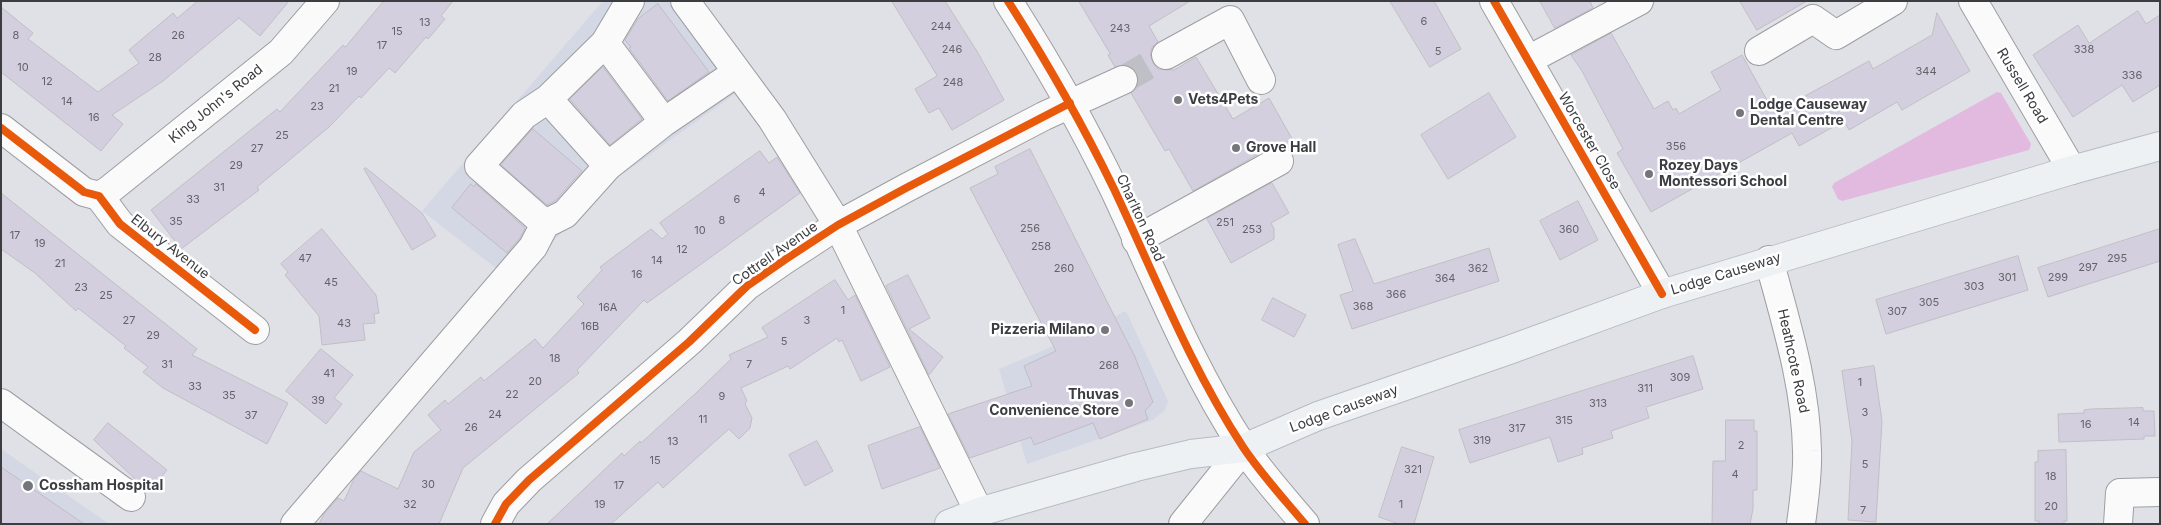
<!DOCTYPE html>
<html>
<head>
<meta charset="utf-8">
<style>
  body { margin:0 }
  #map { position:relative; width:2161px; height:525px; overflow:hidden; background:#e0e1e6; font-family:Inter,sans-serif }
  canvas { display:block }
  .frame { position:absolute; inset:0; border:2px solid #3c3d41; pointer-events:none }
</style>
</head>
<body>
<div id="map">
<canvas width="2161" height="525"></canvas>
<div class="frame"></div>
</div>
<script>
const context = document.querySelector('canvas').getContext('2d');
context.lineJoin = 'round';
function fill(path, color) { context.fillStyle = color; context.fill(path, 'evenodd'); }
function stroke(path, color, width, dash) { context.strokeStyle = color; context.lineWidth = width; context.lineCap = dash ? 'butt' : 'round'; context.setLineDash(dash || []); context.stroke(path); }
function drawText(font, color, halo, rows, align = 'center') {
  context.font = font + ' Inter,sans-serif'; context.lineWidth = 5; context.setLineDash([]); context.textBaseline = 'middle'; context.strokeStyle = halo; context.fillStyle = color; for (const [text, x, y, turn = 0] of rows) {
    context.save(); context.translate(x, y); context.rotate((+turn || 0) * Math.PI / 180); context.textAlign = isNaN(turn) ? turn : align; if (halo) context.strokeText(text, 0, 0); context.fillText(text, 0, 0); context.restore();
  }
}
fill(new Path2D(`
  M603,1H701L736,45L756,79L610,183L514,282L422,211Z
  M1126,311L1168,401L1165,410L1153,420L1027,464L999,369L1063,342Z
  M1,449L109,524H1Z`), '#d4d7e4');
fill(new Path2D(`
  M1997,92L2001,93L2031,144L2029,150L1842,201L1838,199L1832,187L1834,183Z`), '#e2badf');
const building = new Path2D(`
  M198,1H289L260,36L239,18L163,81L112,115L123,124L101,151L1,72V7L33,33L28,39L98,92L139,63L129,50L173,13L177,18Z
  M384,1H453L441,16L445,19L428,39L426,37L395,73L389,68L361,98L359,96L329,127L257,187L259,190L181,249L151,210L277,109L280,112L343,45L345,47Z
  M892,1H945L978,53L1004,100L952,130L939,108L929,113L915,89L937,76Z
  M1079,1H1190L1149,26L1158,42L1152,47L1150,54L1153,63L1158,69L1174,70L1196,57L1233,119L1269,98L1295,144L1288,149L1280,145L1271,147L1193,191L1169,149L1165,151L1131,93L1136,89L1138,82L1137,73L1132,68L1125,65L1115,67L1108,55L1110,54Z
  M1390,1H1434L1461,49L1430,67Z
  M1540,1H1590L1593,8L1555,28Z
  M1740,1H1807L1757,30Z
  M658,4L709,72L668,101L629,48L631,47L625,40L638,19Z
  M2138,11L2146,24L2160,15V85L2133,102L2122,85L2073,117L2033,55L2078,25L2089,43Z
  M1937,13L1970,71L1902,110L1897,102L1849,130L1844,121L1799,146L1792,133L1651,212L1617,153L1623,149L1582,71L1571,55L1611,33L1654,109L1668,101L1673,110L1676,108L1679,114L1721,90L1711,72L1742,55L1774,113L1869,61L1873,69L1932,35Z
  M603,67L642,119L610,145L570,99Z
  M1489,93L1516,137L1448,179L1421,135Z
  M533,129L582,171L555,201L547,205L501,165Z
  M1030,149L1135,357L1153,402L1145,411L1148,419L1100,439L1093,423L1034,445L1031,437L970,458L948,414L1032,386L1024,366L1056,351L970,188L998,174L995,167Z
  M760,151L769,163L777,157L800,193L647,303L644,300L577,370L579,373L463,468L439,524H319L324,514L338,498L344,501L354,479L361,471L398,489L414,452L441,430L428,415L445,400L448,404L481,377L484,381L535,339L543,348L584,304L577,297L602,270L600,267L651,229L662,239L668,234L660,223Z
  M366,168L422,213L436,236L412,250L364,169Z
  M1272,183L1289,213L1271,223L1274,229V239L1231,263L1207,219Z
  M471,184L474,187L476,184L525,228L520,238L507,253L452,208Z
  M1,193L197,349L192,355L288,403L267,444L163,388L143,372L148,367L124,348L126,346L78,308L76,311L35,273L1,249Z
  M1578,201L1598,240L1560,260L1540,221Z
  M322,229L376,295L379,313L374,314L375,323L363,324L365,340L322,345L319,316L285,275L288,272L281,264Z
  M2160,229V261L2048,297L2038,268Z
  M1355,239L1374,284L1489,248L1499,281L1352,329L1340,295L1353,291L1338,245Z
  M2018,256L2028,290L1886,334L1876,300Z
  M908,275L930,318L909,329L943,357L929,375L886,286Z
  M835,280L848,300L855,295L890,367L861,381L842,340L839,342L837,338L790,369L788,366L741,388L747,401L745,404L752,418L750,428L739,439L729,429L663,488L658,482L611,524H547L622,453L624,456L640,441L641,443L696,393L731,359L729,355L768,337L762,328Z
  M1273,298L1306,315L1294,337L1262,320Z
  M321,349L353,375L334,398L342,404L326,424L286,391Z
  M1693,356L1703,389L1646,407L1649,418L1611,431L1613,438L1582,448L1583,454L1558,462L1550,437L1470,463L1459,430Z
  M1874,366L1882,421L1876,522L1848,520L1852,441L1842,371Z
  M2143,408V411H2154L2155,436H2144V439L2059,442L2058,414L2084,413V410L2091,409Z
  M1726,420H1754V431H1757V490H1753V509L1750,524H1712L1713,461H1725Z
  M108,423L167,470L151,489L139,479L137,481L94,440Z
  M920,427L940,468L882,489L868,446Z
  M817,441L833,471L805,486L789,455Z
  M1402,447L1434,457L1414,524H1399L1379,517Z
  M2066,450L2067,521H2064V524H2039V521H2035V462H2038V451Z
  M1,467L84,524H1Z`);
fill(building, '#d4cfdf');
stroke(building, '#bfbec3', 1);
stroke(new Path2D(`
  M1123,80L1166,55`), '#bfc0c5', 28, [28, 14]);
const minor = new Path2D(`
  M630,1L605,43L548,99L524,115L479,166L545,224L565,214L608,166L664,122L736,73
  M685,1L772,119L838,225L979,512
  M1008,1C1047,62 1083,125 1114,189C1155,276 1190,366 1243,447C1261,474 1284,499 1305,524
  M1494,1L1662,294
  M1973,1L2072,170
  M605,43L664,122
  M1759,51L1813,19L1836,35L1893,1
  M1166,55L1230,20L1261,80
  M1528,60L1639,1
  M548,99L608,166
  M1,128L84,192L99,196L120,224L255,330
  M99,196L109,190L281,52L325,1
  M1136,240L1279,161
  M1769,260C1786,323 1806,386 1807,451C1808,475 1804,500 1801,524
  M1,403L131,497
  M295,524L533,247L545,224
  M495,524L506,504L529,480L689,342L747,286L786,259L838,225L906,188L1044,116L1123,80
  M1183,524L1244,448
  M2118,524L2120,493L2160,492`);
const major = new Path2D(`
  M949,524L979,512L1136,467L1191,454L1244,448L1318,416L1509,350L1662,294L2072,170L2160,146`);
stroke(minor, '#9d9ea2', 30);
stroke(major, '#b6bcc2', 30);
stroke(minor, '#fafafb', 28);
stroke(major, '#eef1f4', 28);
stroke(new Path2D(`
  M1008,1C1047,62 1083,125 1114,189C1155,276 1190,366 1243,447C1261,474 1284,499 1305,524
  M1494,1L1662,294
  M1,128L84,192L99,196L120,224L255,330
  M495,524L506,504L529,480L689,342L747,286L786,259L838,225L906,188L1070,103`), '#e8590c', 8);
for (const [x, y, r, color] of [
  [1178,100,5,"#75767b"],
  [1740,113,5,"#75767b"],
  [1236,148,5,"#75767b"],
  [1649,174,5,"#75767b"],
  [1105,330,5,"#75767b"],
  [1129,403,5,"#75767b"],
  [28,486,6,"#75767b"]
]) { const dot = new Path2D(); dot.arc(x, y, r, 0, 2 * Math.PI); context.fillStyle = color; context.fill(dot); stroke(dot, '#fff', 2); }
drawText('11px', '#636269', null, [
  ["6",1424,22],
  ["13",425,23],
  ["244",941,27],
  ["243",1120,29],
  ["15",397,32],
  ["8",16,36],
  ["26",178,36],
  ["17",382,46],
  ["246",952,50],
  ["338",2084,50],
  ["5",1438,52],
  ["28",155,58],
  ["10",23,68],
  ["19",352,72],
  ["344",1926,72],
  ["336",2132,76],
  ["12",47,82],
  ["248",953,83],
  ["21",334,89],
  ["14",67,102],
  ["23",317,107],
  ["16",94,118],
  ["25",282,136],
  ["356",1676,147],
  ["27",257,149],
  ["29",236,166],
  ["31",219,188],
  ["4",762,193],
  ["33",193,200],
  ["6",737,200],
  ["8",722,221],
  ["35",176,222],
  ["251",1225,223],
  ["256",1030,229],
  ["253",1252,230],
  ["360",1569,230],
  ["10",700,231],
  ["17",15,236],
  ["19",40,244],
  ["258",1041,247],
  ["12",682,250],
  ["47",305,259],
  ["295",2117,259],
  ["14",657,261],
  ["21",60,264],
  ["297",2088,268],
  ["260",1064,269],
  ["362",1478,269],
  ["16",637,275],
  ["301",2007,278],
  ["299",2058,278],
  ["364",1445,279],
  ["45",331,283],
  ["303",1974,287],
  ["23",81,288],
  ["366",1396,295],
  ["25",106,296],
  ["305",1929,303],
  ["368",1363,307],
  ["16A",608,308],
  ["1",843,311],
  ["307",1897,312],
  ["27",129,321],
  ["3",807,321],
  ["43",344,324],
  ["16B",590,327],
  ["29",153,336],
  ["5",784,342],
  ["18",555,359],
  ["31",167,365],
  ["7",749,365],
  ["268",1109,366],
  ["41",329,374],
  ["309",1680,378],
  ["20",535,382],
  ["1",1860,383],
  ["33",195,387],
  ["311",1645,389],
  ["22",512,395],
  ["35",229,396],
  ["9",722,397],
  ["39",318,401],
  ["313",1598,404],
  ["3",1865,413],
  ["24",495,415],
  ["37",251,416],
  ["11",703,420],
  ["315",1564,421],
  ["14",2134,423],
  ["16",2086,425],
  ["26",471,428],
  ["317",1517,429],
  ["319",1482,441],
  ["13",673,442],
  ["2",1741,446],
  ["15",655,461],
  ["5",1865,465],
  ["321",1413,470],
  ["4",1735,475],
  ["18",2051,477],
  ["30",428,485],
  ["17",619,486],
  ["32",410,505],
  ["19",600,505],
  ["1",1401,505],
  ["20",2051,507],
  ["7",1863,511]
]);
drawText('14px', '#3c3d41', '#fff', [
  ["Russell Road",2022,86,59],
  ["King John's Road",216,104,-39],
  ["Worcester Close",1589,141,60],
  ["Charlton Road",1140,218,65],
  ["Elbury Avenue",170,247,38],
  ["Cottrell Avenue",775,254,-35],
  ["Lodge Causeway",1726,274,-17],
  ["Heathcote Road",1793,361,78],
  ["Lodge Causeway",1344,409,-20]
]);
drawText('bold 14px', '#3c3d41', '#fff', [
  ["Vets4Pets",1188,100],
  ["Lodge Causeway",1750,105],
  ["Dental Centre",1750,121],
  ["Grove Hall",1246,148],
  ["Rozey Days",1659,166],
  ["Montessori School",1659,182],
  ["Pizzeria Milano",1095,330,"right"],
  ["Thuvas",1119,395,"right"],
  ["Convenience Store",1119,411,"right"],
  ["Cossham Hospital",39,486]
], 'left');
</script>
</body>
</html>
